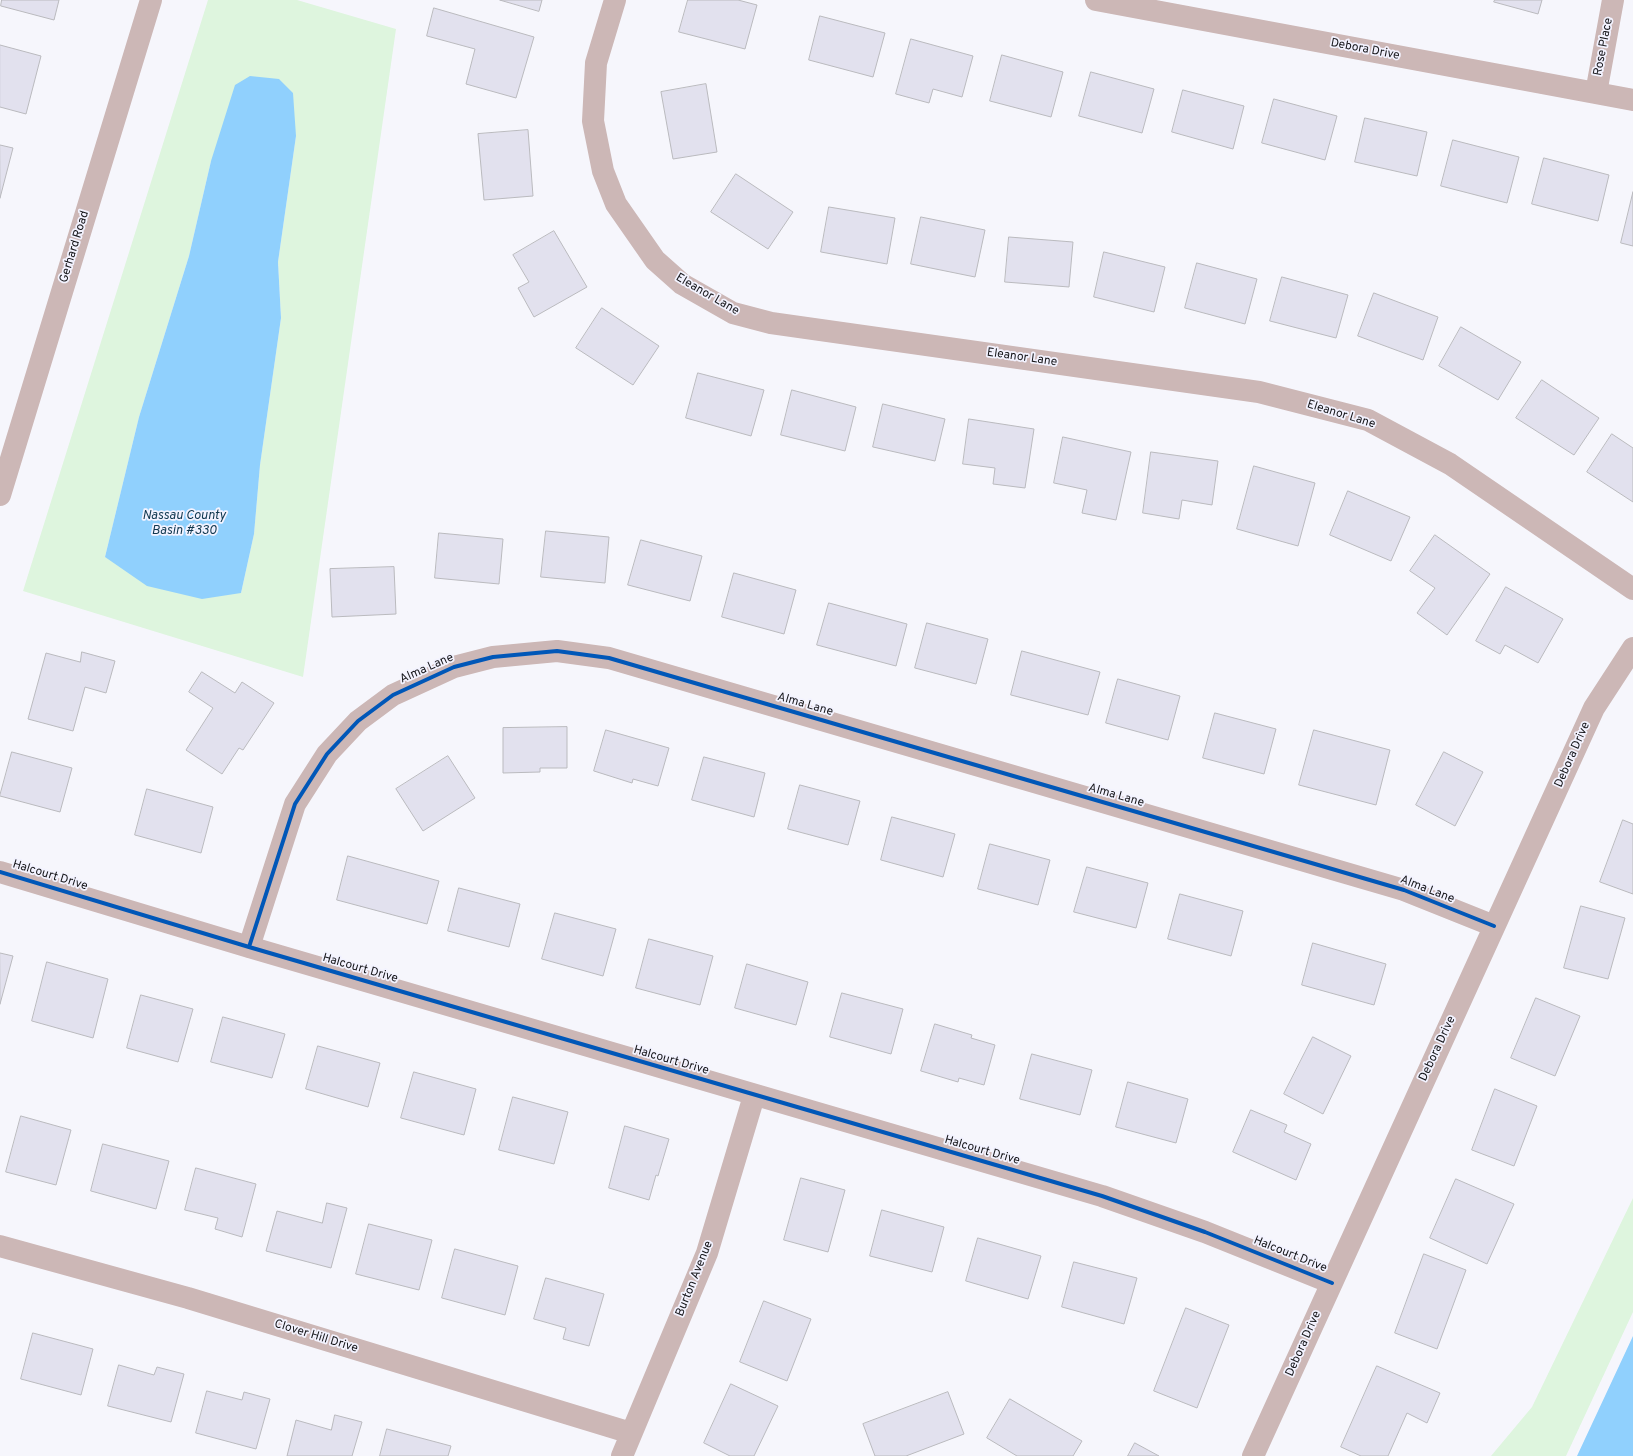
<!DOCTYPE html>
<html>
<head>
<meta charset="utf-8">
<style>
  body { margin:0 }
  canvas { display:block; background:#f6f6fc }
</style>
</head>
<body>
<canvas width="1633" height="1456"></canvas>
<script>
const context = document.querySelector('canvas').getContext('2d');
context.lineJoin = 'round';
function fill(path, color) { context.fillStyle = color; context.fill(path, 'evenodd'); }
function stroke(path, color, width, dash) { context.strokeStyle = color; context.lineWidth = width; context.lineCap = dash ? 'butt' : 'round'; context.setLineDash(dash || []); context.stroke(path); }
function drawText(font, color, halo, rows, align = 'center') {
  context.font = font + ' Overpass,sans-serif'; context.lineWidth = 3.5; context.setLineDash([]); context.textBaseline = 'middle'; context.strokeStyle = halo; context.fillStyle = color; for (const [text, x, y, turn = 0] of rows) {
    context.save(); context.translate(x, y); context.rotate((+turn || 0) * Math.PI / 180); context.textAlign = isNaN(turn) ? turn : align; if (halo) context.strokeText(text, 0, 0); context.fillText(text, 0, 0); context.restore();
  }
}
fill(new Path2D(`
  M208,0H297L396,29L303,677L23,591ZM296,136L278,262L281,318L260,465L254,534L241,593L105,557L139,417L189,256L211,161Z
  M1633,1198V1312L1566,1456H1491L1532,1407Z`), '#def5de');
fill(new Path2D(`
  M250,76L279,79L293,93L296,136L278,262L281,318L260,465L254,534L241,593L202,599L147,586L105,557L139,417L189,256L211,161L235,85Z
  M1633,1336V1456H1577Z`), '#90d0fd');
const building = new Path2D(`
  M2,0H59L54,20L1,6Z
  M500,0H542L539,11Z
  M688,0H738L757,5L745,49L679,32Z
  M1495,0H1542L1538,14L1494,2Z
  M434,8L534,37L516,98L466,84L475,49L427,36Z
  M820,16L885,33L873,77L809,60Z
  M911,39L973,56L962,97L933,89L929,103L896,94Z
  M0,45L41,56L26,114L0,107Z
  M1002,55L1063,72L1051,117L990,101Z
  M1091,72L1154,89L1142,133L1079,116Z
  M706,84L717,152L673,159L661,92Z
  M1183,90L1244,106L1233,149L1172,132Z
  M1274,99L1337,116L1325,160L1262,143Z
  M1365,118L1427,132L1417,176L1355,162Z
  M528,130L533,196L484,200L478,134Z
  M1453,140L1519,157L1507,203L1441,186Z
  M0,145L13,148L0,198Z
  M1544,158L1609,175L1598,221L1532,204Z
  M736,174L793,212L768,249L711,212Z
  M1633,192V246L1621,243Z
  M829,207L895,218L887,264L821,252Z
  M921,217L985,230L975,277L911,264Z
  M554,231L587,287L534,317L518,288L529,282L513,255Z
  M1009,237L1073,242L1069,287L1005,282Z
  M1104,252L1165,267L1154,312L1094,297Z
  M1197,263L1257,279L1245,324L1185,308Z
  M1282,277L1348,295L1336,338L1270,321Z
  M1374,293L1438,317L1423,360L1358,336Z
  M602,308L659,346L633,385L576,348Z
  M1461,327L1521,362L1498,400L1439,366Z
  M698,373L764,390L751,436L686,418Z
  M1542,380L1599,418L1574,455L1516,418Z
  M792,390L856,407L845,451L781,435Z
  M883,404L945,419L935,461L873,447Z
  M969,419L1034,429L1025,488L993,484L995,468L963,464Z
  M1612,434L1633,448V502L1587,472Z
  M1063,437L1131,452L1116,520L1082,513L1087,490L1054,483Z
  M1151,452L1218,461L1212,505L1182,500L1179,519L1143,513Z
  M1254,466L1315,483L1298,546L1237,529Z
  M1348,491L1410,517L1391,561L1330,535Z
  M546,531L609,537L605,583L541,577Z
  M439,533L503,539L499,584L435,578Z
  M1435,535L1490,574L1447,635L1417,613L1435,588L1410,571Z
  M641,540L702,556L690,601L628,585Z
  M394,567L396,614L332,617L330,569Z
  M734,573L796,590L784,634L722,617Z
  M1506,587L1563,619L1538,663L1505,645L1500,654L1476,641Z
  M829,603L907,624L896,666L817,645Z
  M927,623L988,639L976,684L915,668Z
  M1022,651L1100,672L1088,715L1011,695Z
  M82,652L115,661L106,693L85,687L73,731L28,719L46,653L80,662Z
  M202,672L235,693L242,682L274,703L243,750L239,748L222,774L186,750L213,708L189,692Z
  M1118,679L1180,696L1168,740L1106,723Z
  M1215,713L1276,729L1264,774L1203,758Z
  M567,727V768H540V772L503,773V728Z
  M606,730L669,748L658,786L633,779L632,783L594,771Z
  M1314,730L1390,750L1376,805L1299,785Z
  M12,752L72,768L60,812L0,796Z
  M1444,752L1483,772L1455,826L1416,805Z
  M448,756L475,798L423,831L396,789Z
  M704,757L765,773L754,817L692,800Z
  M800,785L860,801L848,845L788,829Z
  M147,789L213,807L201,853L135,835Z
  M892,817L955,834L943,877L881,860Z
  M1623,820L1633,824V894L1600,882Z
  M990,844L1050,860L1038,905L978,889Z
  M348,856L439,881L427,924L337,900Z
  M1087,867L1148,883L1136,928L1074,912Z
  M459,888L520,904L509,947L448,931Z
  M1180,894L1243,911L1231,956L1168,939Z
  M1581,906L1625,918L1608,979L1564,968Z
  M555,913L616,929L603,976L542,959Z
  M649,939L713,956L700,1005L636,988Z
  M1313,943L1386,964L1374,1005L1302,985Z
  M0,953L13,956L0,1004Z
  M47,962L108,979L93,1038L32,1021Z
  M747,964L808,982L796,1025L735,1008Z
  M842,993L903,1009L891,1054L830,1037Z
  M141,995L193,1009L178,1062L127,1048Z
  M1536,998L1580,1016L1555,1076L1511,1058Z
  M223,1017L285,1034L272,1078L211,1062Z
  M935,1024L972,1035L971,1038L995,1045L984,1085L959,1078L958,1082L921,1071Z
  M1313,1037L1351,1056L1323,1114L1284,1094Z
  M318,1046L380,1063L368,1107L306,1089Z
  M1032,1054L1092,1070L1080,1115L1020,1099Z
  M414,1072L476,1089L464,1135L401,1118Z
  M1128,1082L1188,1099L1176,1143L1116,1127Z
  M1495,1089L1537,1106L1514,1166L1472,1150Z
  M513,1097L568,1112L554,1164L499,1150Z
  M1251,1110L1287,1125L1284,1132L1311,1144L1296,1180L1233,1152Z
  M21,1116L71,1130L56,1185L6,1172Z
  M625,1126L669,1139L658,1176L656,1175L649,1200L609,1188Z
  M103,1144L169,1161L156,1209L91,1191Z
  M196,1168L256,1184L242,1237L215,1229L218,1218L185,1210Z
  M801,1178L845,1190L828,1252L784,1240Z
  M1456,1179L1514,1204L1487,1264L1430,1238Z
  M327,1203L347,1208L331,1268L266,1251L277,1211L322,1223Z
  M882,1210L944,1227L932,1272L870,1256Z
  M369,1224L432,1240L419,1290L356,1274Z
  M978,1238L1041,1256L1028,1299L966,1281Z
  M455,1249L518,1266L505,1315L442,1298Z
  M1424,1254L1466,1270L1437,1349L1395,1333Z
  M1074,1262L1137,1278L1124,1324L1062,1307Z
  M546,1278L604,1294L589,1346L563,1339L566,1328L534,1319Z
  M764,1301L811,1319L787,1381L740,1362Z
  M1186,1308L1229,1325L1197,1408L1154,1391Z
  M33,1333L93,1349L81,1395L21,1379Z
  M119,1365L154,1375L157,1367L184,1374L171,1422L108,1406Z
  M1377,1366L1440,1393L1427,1423L1407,1413L1388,1456H1361L1341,1447Z
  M731,1384L778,1406L754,1456H730L704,1443Z
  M207,1391L242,1400L244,1392L270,1399L256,1449L196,1433Z
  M948,1392L964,1434L906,1456H875L863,1424Z
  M1010,1399L1082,1441L1073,1456H1017L987,1438Z
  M335,1415L362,1422L352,1456H287L296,1420L331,1430Z
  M387,1429L451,1446L448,1456H380Z
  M1135,1443L1159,1456H1128Z`);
fill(building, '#e2e1ee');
stroke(building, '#bababe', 1);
stroke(new Path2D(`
  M615,0L596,63L593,121L603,171L616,204L655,260L682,284L733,313L771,323L1259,392L1368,420L1450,464L1633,589
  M1096,0L1633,100
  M1596,93L1613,0
  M0,495L151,0
  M0,872L249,947L1102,1196L1205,1232L1332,1283
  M249,947L295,804L327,754L358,721L393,695L454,667L493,657L557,651L609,658L1404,890L1494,926
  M0,1246L188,1298L631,1433
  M622,1456L707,1253L754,1096
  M1253,1456L1594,708L1633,648`), '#ccb7b6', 22);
stroke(new Path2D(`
  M0,872L249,947L1102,1196L1205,1232L1332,1283
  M249,947L295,804L327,754L358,721L393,695L454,667L493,657L557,651L609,658L1404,890L1494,926`), '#0057b8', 4);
drawText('12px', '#141418', '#f3f3ff', [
  ["Rose Place",1604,47,-79],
  ["Debora Drive",1365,50,11],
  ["Gerhard Road",75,247,-73],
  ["Eleanor Lane",707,295,30],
  ["Eleanor Lane",1022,358,8],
  ["Eleanor Lane",1341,415,17],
  ["Alma Lane",427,669,-24],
  ["Alma Lane",805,705,16],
  ["Debora Drive",1573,755,-66],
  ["Alma Lane",1116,796,16],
  ["Halcourt Drive",50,876,17],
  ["Alma Lane",1427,890,21],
  ["Halcourt Drive",360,969,16],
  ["Debora Drive",1438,1049,-65],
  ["Halcourt Drive",671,1061,16],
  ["Halcourt Drive",982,1151,16],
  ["Halcourt Drive",1290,1255,22],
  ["Burton Avenue",695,1279,-68],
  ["Clover Hill Drive",316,1337,17],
  ["Debora Drive",1304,1344,-66]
]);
drawText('italic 13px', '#0f374f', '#f3f3ff', [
  ["Nassau County",184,516],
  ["Basin #330",184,531]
]);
</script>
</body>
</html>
